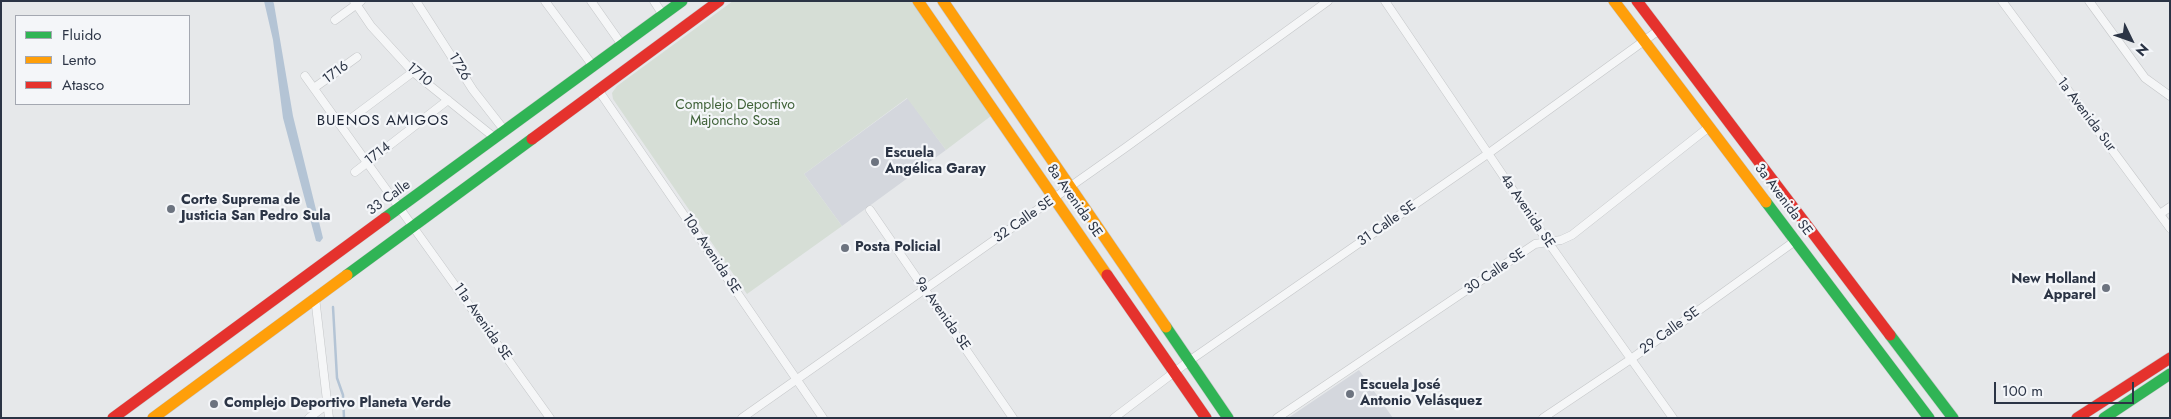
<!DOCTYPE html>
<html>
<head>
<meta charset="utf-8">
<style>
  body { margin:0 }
  #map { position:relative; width:2171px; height:419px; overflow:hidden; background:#e6e8ea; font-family:Jost,sans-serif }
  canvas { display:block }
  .frame { position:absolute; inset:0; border:2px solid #2b3445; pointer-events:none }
  .legend { position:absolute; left:15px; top:15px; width:175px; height:90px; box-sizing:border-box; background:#f4f6f9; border:1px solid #a4a8b1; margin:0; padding:6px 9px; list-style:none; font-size:15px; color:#2b3445 }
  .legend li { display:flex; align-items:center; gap:10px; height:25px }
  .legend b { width:25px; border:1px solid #a4a8b1 }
  .north { position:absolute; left:2106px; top:15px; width:50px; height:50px; -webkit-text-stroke:4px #f4f6f9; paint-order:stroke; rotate:132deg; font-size:14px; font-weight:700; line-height:20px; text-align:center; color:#2b3445 }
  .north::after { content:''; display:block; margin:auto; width:18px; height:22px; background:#2b3445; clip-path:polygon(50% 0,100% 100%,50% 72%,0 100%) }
  .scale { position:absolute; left:1994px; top:382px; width:140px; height:22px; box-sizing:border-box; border:2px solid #2b3445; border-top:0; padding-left:6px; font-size:15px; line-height:18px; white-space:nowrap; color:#2b3445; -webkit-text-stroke:4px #f4f6f9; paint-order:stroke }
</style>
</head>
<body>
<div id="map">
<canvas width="2171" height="419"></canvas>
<div class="frame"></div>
<ul class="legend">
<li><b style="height:6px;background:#30b455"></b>Fluido</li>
<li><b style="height:6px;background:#ff9f0a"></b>Lento</li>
<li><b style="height:6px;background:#e5322d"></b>Atasco</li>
</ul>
<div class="north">N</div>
<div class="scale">100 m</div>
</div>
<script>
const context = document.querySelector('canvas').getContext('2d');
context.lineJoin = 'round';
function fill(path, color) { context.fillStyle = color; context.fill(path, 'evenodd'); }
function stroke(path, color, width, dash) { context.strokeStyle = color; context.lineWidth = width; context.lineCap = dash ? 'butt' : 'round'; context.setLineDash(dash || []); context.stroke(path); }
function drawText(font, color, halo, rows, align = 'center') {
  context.font = font + ' Jost,sans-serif'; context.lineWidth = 4.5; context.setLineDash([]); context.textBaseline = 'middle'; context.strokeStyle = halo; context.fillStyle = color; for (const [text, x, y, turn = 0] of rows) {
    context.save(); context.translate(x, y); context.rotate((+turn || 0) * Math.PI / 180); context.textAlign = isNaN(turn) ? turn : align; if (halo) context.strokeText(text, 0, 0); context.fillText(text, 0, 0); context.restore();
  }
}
fill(new Path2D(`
  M908,98L946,150L842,226L804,174Z
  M1359,370L1393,418H1288Z`), '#d4d7dd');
fill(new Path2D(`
  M733,1H912L991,116L946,150L907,98L804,174L842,226L747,294L613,99L612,93L617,86Z`), '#d6ded6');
fill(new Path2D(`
  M264,1H273L274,4L293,116L323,238L320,242L316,241L283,118L273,40Z`), '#b4c4d5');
stroke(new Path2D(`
  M333,307L337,378L343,395L344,418`), '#b4c4d5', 2.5);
const street = new Path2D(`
  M354,1L371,26L413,72L495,138
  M416,1L473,90L505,131
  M545,1L593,66
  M591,1L622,45
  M654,1L663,15
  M1385,1L1548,242L1673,418
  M2002,1L2170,228
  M2089,1L2145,78L2170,96
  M335,20L361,1
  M305,76L550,418
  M314,88L357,57
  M599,91L823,418
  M341,126L413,72
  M355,172L448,100
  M870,210L1013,418
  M2160,214L2170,207
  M315,297L329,418
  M309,418L326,405
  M742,418L1125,148L1328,1
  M1114,418L1189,361L1489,153L1659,30
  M1277,418L1535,244L1561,240L1572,235L1709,127
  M1543,418L1631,359L1795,241`);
const fast = new Path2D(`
  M1766,202L1929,418
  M385,218L682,1
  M347,275L532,139
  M1166,327L1228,418
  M1890,335L1953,418
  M2104,418L2170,374`);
const slow = new Path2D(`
  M918,1L1107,275
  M943,1L1166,327
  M1614,1L1766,202
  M153,418L347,275`);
const jam = new Path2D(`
  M1637,1L1890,335
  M532,139L719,1
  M1107,275L1206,418
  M113,418L385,218
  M2077,418L2170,358`);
stroke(street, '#c4c6c8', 9);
stroke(fast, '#c4c6c8', 12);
stroke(slow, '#c4c6c8', 12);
stroke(jam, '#c4c6c8', 12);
stroke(street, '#f5f6f7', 8);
stroke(fast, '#30b455', 11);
stroke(slow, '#ff9f0a', 11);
stroke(jam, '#e5322d', 11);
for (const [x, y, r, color] of [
  [875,162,5,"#6c737f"],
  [171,209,5,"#6c737f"],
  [845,248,5,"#6c737f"],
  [2106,288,5,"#6c737f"],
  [1350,394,5,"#6c737f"],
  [214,404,5,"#6c737f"]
]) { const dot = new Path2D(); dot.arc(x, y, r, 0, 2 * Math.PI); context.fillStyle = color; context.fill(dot); stroke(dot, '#f4f6f9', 2); }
drawText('14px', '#2b3445', '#f4f6f9', [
  ["1726",459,67,59],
  ["1716",336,73,-36],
  ["1710",419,75,41],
  ["1a Avenida Sur",2086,115,53],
  ["1714",378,154,-38],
  ["33 Calle",389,198,-36],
  ["3a Avenida SE",1783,200,53],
  ["8a Avenida SE",1074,201,55],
  ["4a Avenida SE",1527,211,56],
  ["32 Calle SE",1024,220,-35],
  ["31 Calle SE",1387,224,-35],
  ["10a Avenida SE",711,254,56],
  ["30 Calle SE",1495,272,-34],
  ["9a Avenida SE",942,314,55],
  ["11a Avenida SE",482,322,55],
  ["29 Calle SE",1670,331,-36]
]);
drawText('14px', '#3f6138', '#f4f6f9', [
  ["Complejo Deportivo",735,106],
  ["Majoncho Sosa",735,122]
]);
drawText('bold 14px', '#2b3445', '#f4f6f9', [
  ["Escuela",885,154],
  ["Angélica Garay",885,170],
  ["Corte Suprema de",181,201],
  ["Justicia San Pedro Sula",181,217],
  ["Posta Policial",855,248],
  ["New Holland",2096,280,"right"],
  ["Apparel",2096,296,"right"],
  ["Escuela José",1360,386],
  ["Antonio Velásquez",1360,402],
  ["Complejo Deportivo Planeta Verde",224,404]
], 'left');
context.letterSpacing = '1px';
drawText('15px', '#1d2536', '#f4f6f9', [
  ["BUENOS AMIGOS",383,121]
]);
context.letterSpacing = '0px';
</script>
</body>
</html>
